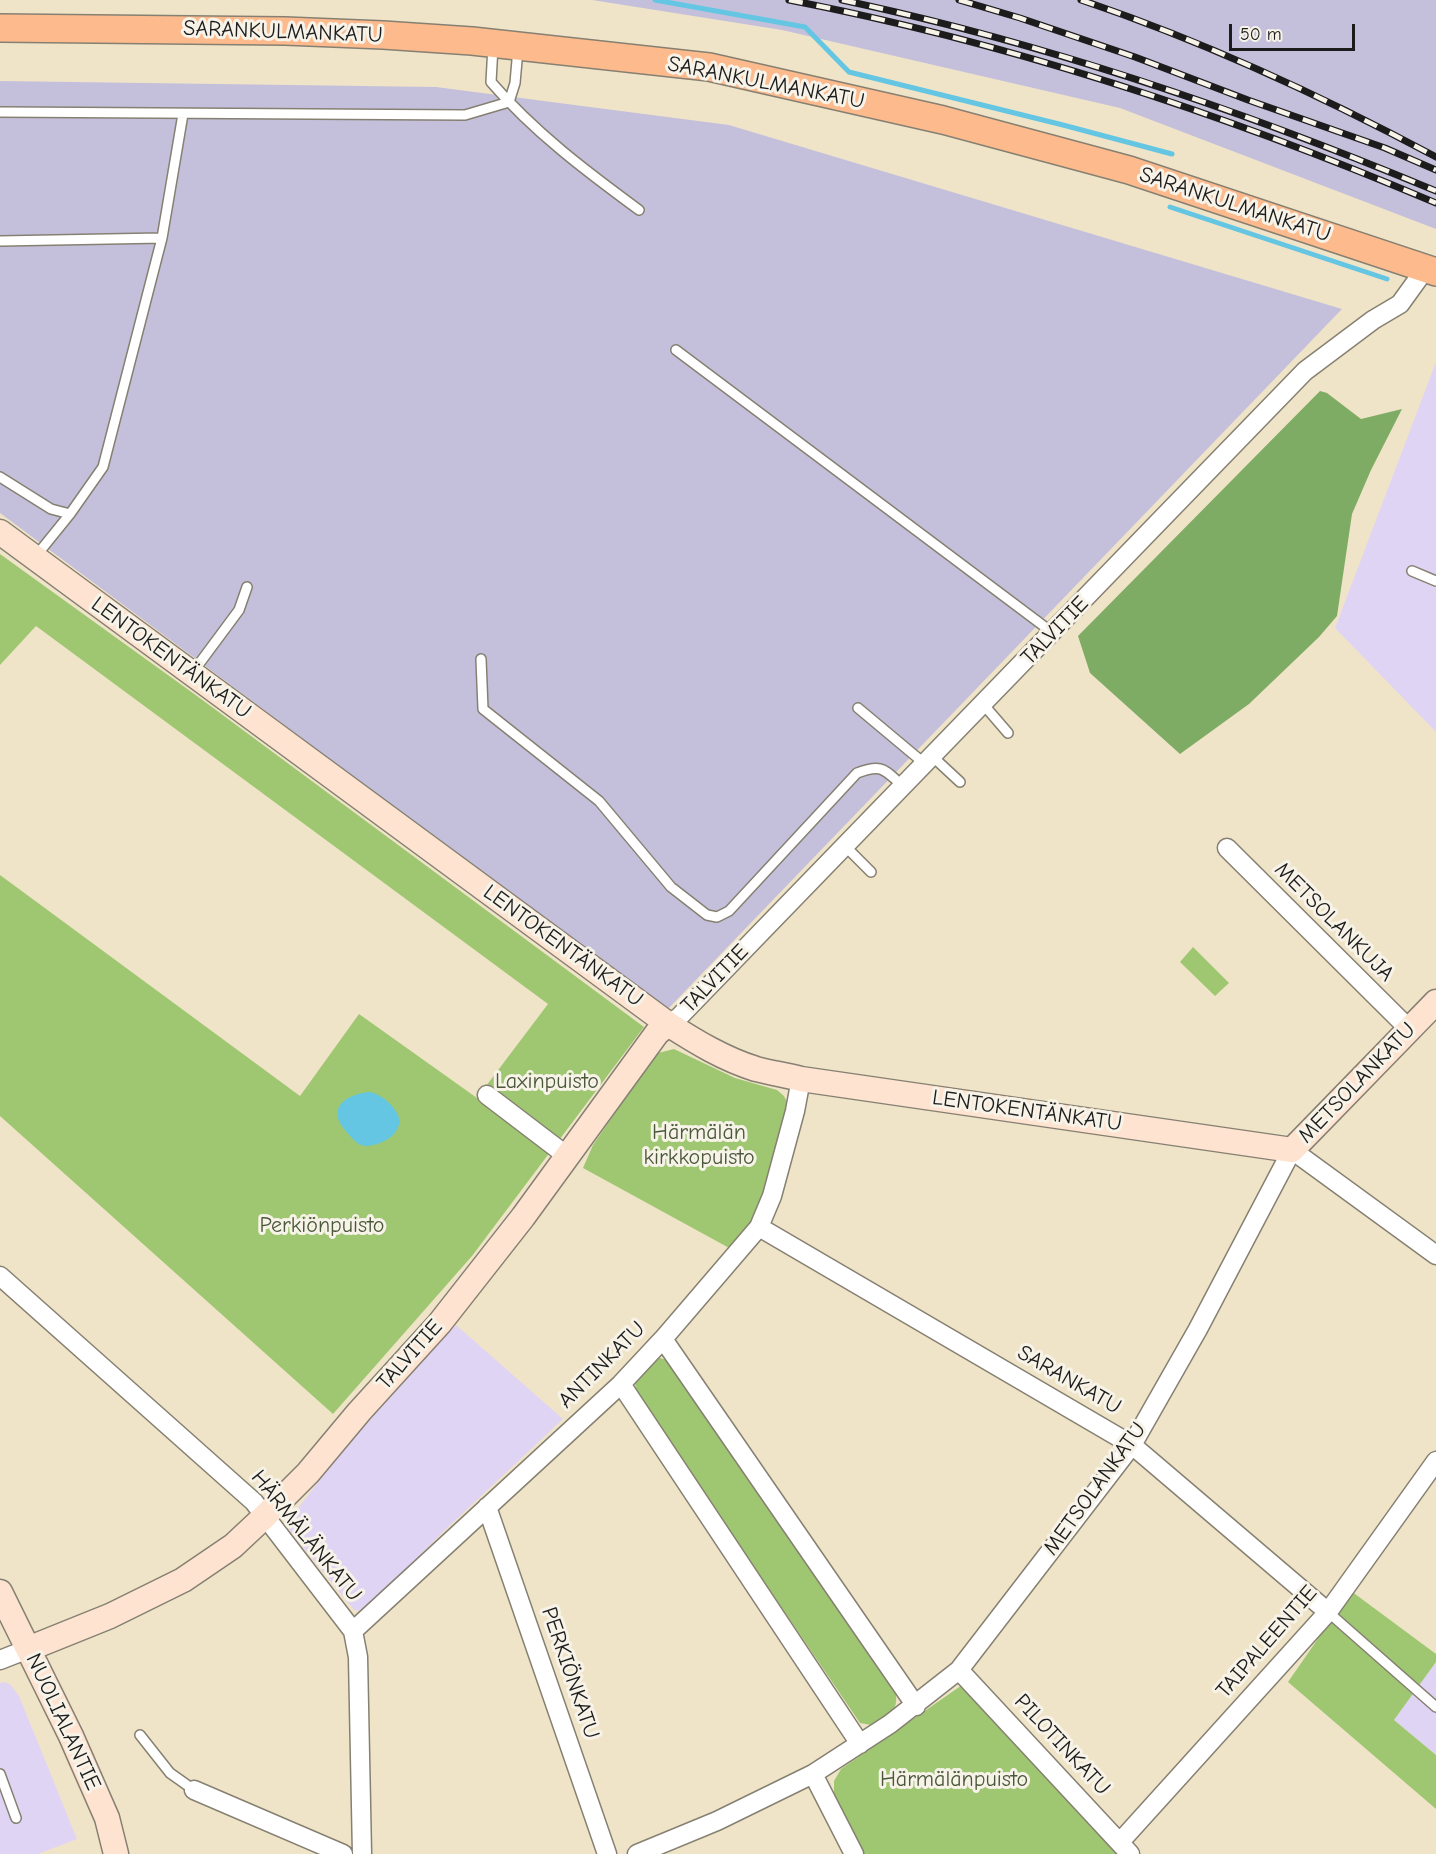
<!DOCTYPE html>
<html>
<head>
<meta charset="utf-8">
<style>
  body { margin:0 }
  #map { position:relative; width:1436px; height:1854px; overflow:hidden; background:#f0e4c8; font-family:"Comic Neue",sans-serif }
  canvas { display:block }
  .scale { position:absolute; left:1229px; top:24px; width:126px; height:27px; box-sizing:border-box; border:3px solid #1c1c1c; border-top:0; padding-left:8px; font-size:18px; line-height:21px; white-space:nowrap; color:#1c1c1c; -webkit-text-stroke:4px #f7f3e8; paint-order:stroke }
</style>
</head>
<body>
<div id="map">
<canvas width="1436" height="1854"></canvas>
<div class="scale">50 m</div>
</div>
<script>
const context = document.querySelector('canvas').getContext('2d');
context.lineJoin = 'round';
function fill(path, color) { context.fillStyle = color; context.fill(path, 'evenodd'); }
function stroke(path, color, width, dash) { context.strokeStyle = color; context.lineWidth = width; context.lineCap = dash ? 'butt' : 'round'; context.setLineDash(dash || []); context.stroke(path); }
function drawText(font, color, halo, rows, align = 'center') {
  context.font = font + ' "Comic Neue",sans-serif'; context.lineWidth = 6; context.setLineDash([]); context.textBaseline = 'middle'; context.strokeStyle = halo; context.fillStyle = color; for (const [text, x, y, turn = 0] of rows) {
    context.save(); context.translate(x, y); context.rotate((+turn || 0) * Math.PI / 180); context.textAlign = isNaN(turn) ? turn : align; if (halo) context.strokeText(text, 0, 0); context.fillText(text, 0, 0); context.restore();
  }
}
fill(new Path2D(`
  M1436,362V732L1335,628Z
  M456,1325L563,1419L444,1531L368,1607L361,1611L354,1610L290,1531L288,1521L361,1427Z
  M1436,1662V1755L1394,1720Z
  M3,1682L10,1684L19,1696L77,1839L38,1854H0V1683Z`), '#e0d4f4');
fill(new Path2D(`
  M592,0H1436V229L1120,108L782,30Z
  M0,81L436,87L729,125L1342,309L667,1010L0,513Z`), '#c4c0db');
fill(new Path2D(`
  M0,554L197,696L644,1027L472,1256L333,1414L0,1116V875L300,1096L359,1014L477,1098L548,1004L36,626L0,665Z
  M1193,947L1229,983L1215,996L1180,962Z
  M674,1049L735,1078L777,1090L784,1096L788,1104L767,1188L752,1220L731,1249L583,1168L593,1145L653,1058L658,1053Z
  M657,1357L673,1362L896,1694C898,1714 887,1716 871,1725L860,1723L636,1393L635,1381Z
  M1351,1591L1436,1654V1662L1394,1720L1436,1755V1809L1288,1682Z
  M965,1683L1123,1854H863L834,1795V1781L841,1769Z`), '#9fc772');
fill(new Path2D(`
  M1320,391L1327,393L1361,419L1402,409L1371,470L1352,514L1337,616L1319,637L1249,704L1180,754L1090,673L1078,636Z`), '#7fac64');
fill(new Path2D(`
  M370,1092C383,1095 398,1108 400,1122C397,1132 392,1138 382,1142C375,1145 366,1148 359,1144C354,1141 349,1135 345,1130C326,1108 346,1094 370,1092Z`), '#64c6e2');
stroke(new Path2D(`
  M655,0L805,27L849,72L1063,125L1172,154
  M1170,207L1387,279`), '#64c6e2', 5);
const lane = new Path2D(`
  M493,46L491,82C534,132 586,171 639,210
  M509,102L515,83L518,49
  M0,112L465,115L509,102
  M0,241L162,238
  M676,350L1053,633
  M0,477L51,509L70,514L103,467L162,238L183,114
  M36,556L70,514
  M1412,571L1436,581
  M481,659L483,709L599,801L671,887L707,915L717,917L729,911L857,773C883,763 884,770 903,786
  M193,672L239,610L247,587
  M983,704L1008,733
  M858,708L925,764
  M932,756L960,782
  M845,846L871,872
  M1328,1612L1436,1707
  M140,1735L170,1773L194,1790
  M0,1774L16,1818`);
const street = new Path2D(`
  M1227,848L1409,1029
  M668,1024L679,1017L768,925L1305,371L1373,320L1400,304L1426,268
  M487,1095L567,1156
  M759,1227L1132,1445L1328,1612
  M0,1276L254,1502L353,1631L358,1657L362,1854
  M663,1339L916,1706
  M621,1384L860,1744
  M487,1507L607,1854
  M353,1631L621,1384L663,1339L759,1227L772,1196L795,1111L801,1079
  M0,1660L28,1649
  M959,1670L1130,1854
  M813,1774L854,1854
  M194,1790L343,1854
  M1120,1842L1328,1612L1436,1461
  M637,1854L717,1821L813,1774L890,1724L959,1670L1132,1445L1198,1329L1292,1150L1436,1255`);
const secondary = new Path2D(`
  M0,532L668,1024C696,1042 724,1059 756,1069C771,1073 786,1075 801,1079L1292,1150L1436,1002
  M0,1592L71,1736L107,1818L116,1854
  M28,1649L110,1616L183,1580L233,1546L264,1517L308,1473L359,1412L439,1324L523,1217L657,1033L668,1024`);
const primary = new Path2D(`
  M0,28L285,31L383,35L472,41L709,67L943,120L1129,170L1436,272`);
stroke(lane, '#868072', 12);
stroke(street, '#868072', 21);
stroke(secondary, '#868072', 27);
stroke(primary, '#868072', 30);
stroke(lane, '#fff', 9);
stroke(street, '#fff', 18);
stroke(secondary, '#fee3d1', 24);
stroke(primary, '#fcba8d', 27);
const rail = new Path2D(`
  M789,0C1011,43 1228,115 1436,203
  M842,0C1046,43 1244,111 1436,191
  M959,0L1020,18L1135,57L1248,100L1385,148L1436,170
  M1081,0C1203,41 1322,96 1436,157`);
stroke(rail, '#1c1c1c', 7);
stroke(rail, '#f7f3e8', 4.5, [14]);
drawText('22px', '#1c1c1c', '#f7f3e8', [
  ["SARANKULMANKATU",283,32,2],
  ["SARANKULMANKATU",766,83,11],
  ["SARANKULMANKATU",1235,205,18],
  ["TALVITIE",1055,631,-46],
  ["LENTOKENTÄNKATU",171,658,36],
  ["METSOLANKUJA",1334,922,45],
  ["LENTOKENTÄNKATU",563,946,36],
  ["TALVITIE",715,979,-46],
  ["METSOLANKATU",1357,1083,-46],
  ["LENTOKENTÄNKATU",1027,1111,8],
  ["TALVITIE",410,1355,-48],
  ["ANTINKATU",602,1365,-45],
  ["SARANKATU",1069,1380,30],
  ["METSOLANKATU",1095,1489,-54],
  ["HÄRMÄLÄNKATU",306,1536,51],
  ["TAIPALEENTIE",1267,1642,-49],
  ["PERKIÖNKATU",570,1673,71],
  ["NUOLIALANTIE",63,1722,65],
  ["PILOTINKATU",1062,1745,47]
]);
drawText('22px', '#4a583a', '#f7f3e8', [
  ["Laxinpuisto",547,1082],
  ["Härmälän",699,1133],
  ["kirkkopuisto",699,1158],
  ["Perkiönpuisto",322,1226],
  ["Härmälänpuisto",954,1780]
]);
</script>
</body>
</html>
